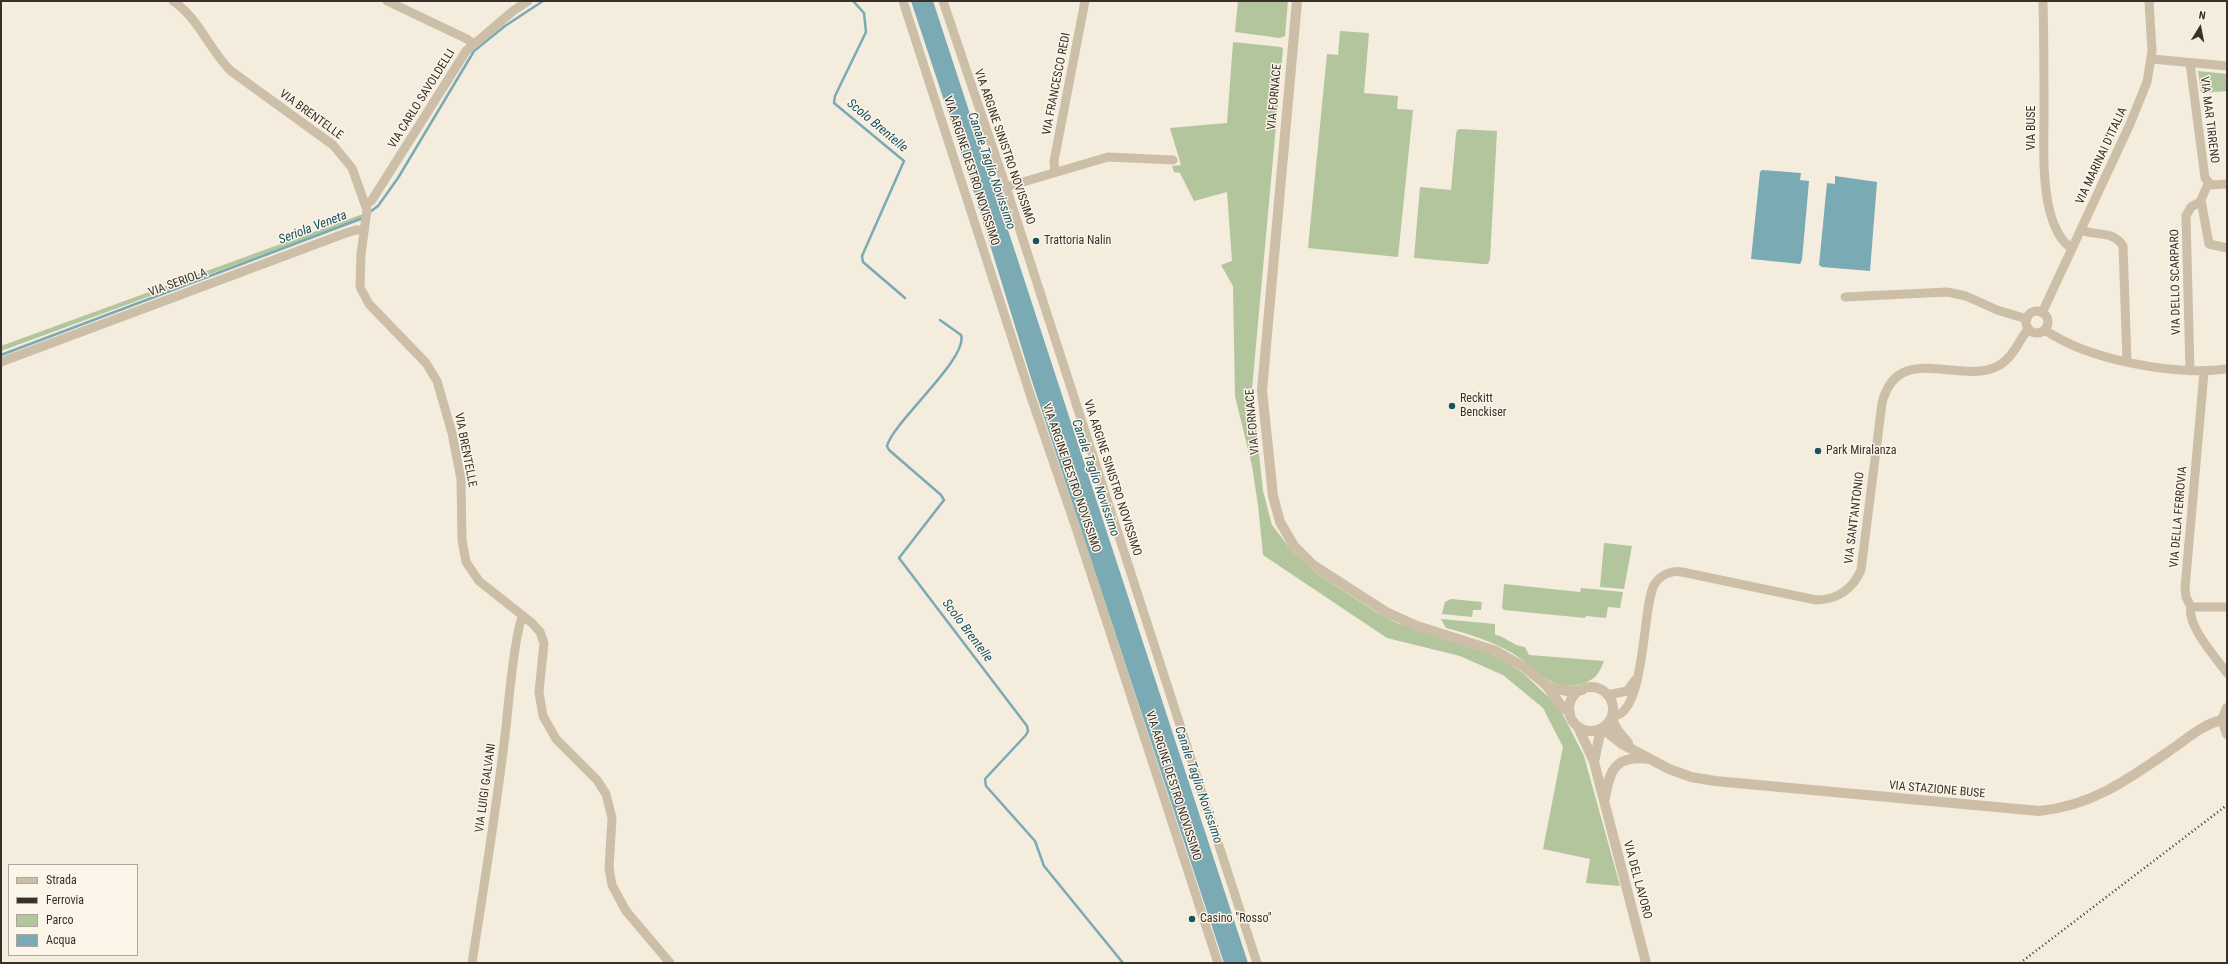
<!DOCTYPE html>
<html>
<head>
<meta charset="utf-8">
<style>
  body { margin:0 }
  #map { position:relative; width:2228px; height:964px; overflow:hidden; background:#f4ecdd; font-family:"Roboto Condensed",sans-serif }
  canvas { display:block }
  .frame { position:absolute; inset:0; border:2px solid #3a3029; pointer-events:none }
  .legend { position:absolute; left:8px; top:864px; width:130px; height:92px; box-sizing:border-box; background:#fbf5ea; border:1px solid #aea69d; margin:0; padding:5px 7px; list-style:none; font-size:12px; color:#3a3029 }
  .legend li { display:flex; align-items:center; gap:8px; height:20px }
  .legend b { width:20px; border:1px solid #aea69d }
  .north { position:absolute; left:2180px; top:8px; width:40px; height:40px; -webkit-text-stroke:3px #fbf5ea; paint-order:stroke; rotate:10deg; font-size:11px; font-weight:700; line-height:16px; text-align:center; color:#3a3029 }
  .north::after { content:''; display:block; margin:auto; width:14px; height:18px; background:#3a3029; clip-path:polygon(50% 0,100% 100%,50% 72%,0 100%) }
</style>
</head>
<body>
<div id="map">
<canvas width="2228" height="964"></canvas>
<div class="frame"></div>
<ul class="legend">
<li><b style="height:5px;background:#cdbea8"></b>Strada</li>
<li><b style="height:5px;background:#3a3029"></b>Ferrovia</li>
<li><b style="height:11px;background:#b2c59c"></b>Parco</li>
<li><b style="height:11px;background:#7aaab3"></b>Acqua</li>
</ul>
<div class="north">N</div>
</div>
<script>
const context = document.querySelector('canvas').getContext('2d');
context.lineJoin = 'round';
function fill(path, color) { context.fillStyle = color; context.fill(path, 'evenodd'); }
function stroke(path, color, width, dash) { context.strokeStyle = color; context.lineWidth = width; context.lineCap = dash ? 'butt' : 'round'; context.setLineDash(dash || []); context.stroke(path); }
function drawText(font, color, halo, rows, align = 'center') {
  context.font = font + ' "Roboto Condensed",sans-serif'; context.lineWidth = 3; context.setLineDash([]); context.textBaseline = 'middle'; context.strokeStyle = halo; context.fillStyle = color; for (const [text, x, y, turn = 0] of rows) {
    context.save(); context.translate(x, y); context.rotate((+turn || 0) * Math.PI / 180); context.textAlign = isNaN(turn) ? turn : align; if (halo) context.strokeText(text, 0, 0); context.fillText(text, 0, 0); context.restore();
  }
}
fill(new Path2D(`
  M1238,1H1288L1285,36L1280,38L1235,32Z
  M1340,31L1369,33L1364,93L1398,96L1397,109L1413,110L1398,257L1308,248L1327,54L1338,55Z
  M1233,42L1281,47L1283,49L1252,389L1263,491L1272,525L1292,551L1316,573L1376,612L1397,623L1489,653L1505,661L1523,673L1559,707L1584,756L1620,886L1586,883L1590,859L1543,849L1563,747L1543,708L1503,675L1460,656L1387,638L1263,555L1258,505L1252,466L1235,396L1233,286L1221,265L1232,261L1227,192L1194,201L1180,173L1174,172L1172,166L1181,165L1170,128L1227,123Z
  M2198,71L2227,74V91L2201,93Z
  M1460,129L1497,131L1490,259L1488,264H1483L1414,258L1420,187L1451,190L1456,134L1457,130Z
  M363,214L362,218L1,351V346Z
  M1604,543L1632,546L1624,589L1600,587Z
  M1504,584L1580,592L1581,588L1623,592L1620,608L1608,607L1606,618L1586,616L1585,618L1504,610L1502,608Z
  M1451,599L1482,602L1481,610H1473L1472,617L1442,614L1445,602Z
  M1441,619L1495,624V635C1506,636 1510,645 1525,647L1529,655L1604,661C1599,674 1595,680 1581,684C1550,693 1537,668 1512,653C1492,641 1469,634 1446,628Z`), '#b2c59c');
fill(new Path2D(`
  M911,1H933L1248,963H1224L1031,378L967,170Z
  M1762,170L1801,173L1800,180L1809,181L1802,260L1800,264L1751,259L1760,172Z
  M1835,176L1877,182L1870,271L1822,267L1819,265L1827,183L1835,184Z`), '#7aaab3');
stroke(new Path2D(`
  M853,1L864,13L866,32L835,96L834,103L904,161L862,256L863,262L905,298
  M370,212L378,206L398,178L474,51L505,26L543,1
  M940,320L961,335C969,358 893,422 887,446L889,450L941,495L944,500L899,558L1027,726L1028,731L1026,735L985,779L986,786L1035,841L1044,866L1123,963
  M1,355L363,218`), '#7aaab3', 2.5);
stroke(new Path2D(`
  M173,1C199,18 209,50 231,71L333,145L352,168L367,210L361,254L360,287L369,304L426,363L437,381L452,433L461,479L462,540L466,562L479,581L532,623L540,632L544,643L539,692L543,716L556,739L597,780L606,794L612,818L609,868L612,885L626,911L670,963
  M387,1L467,39L473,44
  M903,1L1031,397L1075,525L1218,963
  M943,1L1006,187L1257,963
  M2043,1C2044,39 2044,77 2044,114C2044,146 2042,181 2050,212C2053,224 2060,242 2072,248
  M2152,59L2227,66
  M2190,63L2205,178L2211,185L2227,184
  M1055,172L1054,161L1085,1
  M1006,187L1108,157L1173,160
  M2201,200L2209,244L2227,248
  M366,205L372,200L466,51L513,11L528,1
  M2081,230C2095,236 2113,230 2123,246L2127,361
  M1845,297L1947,292L1966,296L1997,310L2027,319
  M2026 322a11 11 0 1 1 22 0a11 11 0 1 1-22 0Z
  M2042,313L2130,124L2147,82L2152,51L2149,1
  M2045,330C2088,360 2175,376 2227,369
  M1,362L346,233L356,230H364
  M2190,371L2186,216L2191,207L2200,202L2208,184
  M2191,607L2186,597L2185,588L2204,372
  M2191,607C2186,625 2217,659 2227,673
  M2191,607H2227
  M1608,695L1627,691L1636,679
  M1612,716C1646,717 1642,607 1654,585C1660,575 1671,570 1682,572L1816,600C1837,600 1853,589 1861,570L1882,403C1898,340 1960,386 1998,366C2013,358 2018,342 2028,329
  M472,963C484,885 497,806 506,727C508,708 515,628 523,616`), '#cdbea8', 9);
stroke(new Path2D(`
  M1297,1L1262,390L1273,496L1280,522L1294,546L1313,565L1386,612L1417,626L1496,651L1524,667L1546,685L1553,688L1567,691L1582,690
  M1546,685L1563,708L1570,712
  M1569 709a22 22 0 1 1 44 0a22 22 0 1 1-44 0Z
  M2227,708L2222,720L2227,734
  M1611,718L1618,731L1628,743
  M1578,727L1594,762L1646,963
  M1602,728L1622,744L1669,769L1691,777L1715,781L2039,811C2093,806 2132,777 2175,747C2189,737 2204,724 2222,720
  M1594,762L1601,729
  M1605,798C1610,768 1616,755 1650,759`), '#cdbea8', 10);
stroke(new Path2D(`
  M2020,963L2227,805`), '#3a3029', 2.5, [1, 3]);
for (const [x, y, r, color] of [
  [1036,241,4,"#1b525f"],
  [1452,406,4,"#1b525f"],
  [1818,451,4,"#1b525f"],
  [1192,919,4,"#1b525f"]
]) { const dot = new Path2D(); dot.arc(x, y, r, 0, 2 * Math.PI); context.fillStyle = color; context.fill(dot); stroke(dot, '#fbf5ea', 1.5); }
drawText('12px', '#3a3029', '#fbf5ea', [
  ["VIA FRANCESCO REDI",1057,84,-79],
  ["VIA FORNACE",1275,97,-85],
  ["VIA CARLO SAVOLDELLI",422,99,-58],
  ["VIA BRENTELLE",311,115,36],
  ["VIA MAR TIRRENO",2209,120,83],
  ["VIA BUSE",2032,128,-90],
  ["VIA ARGINE SINISTRO NOVISSIMO",1004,147,71],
  ["VIA MARINAI D'ITALIA",2102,156,-65],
  ["VIA ARGINE DESTRO NOVISSIMO",971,171,72],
  ["VIA DELLO SCARPARO",2176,282,-91],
  ["VIA SERIOLA",178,283,-20],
  ["VIA FORNACE",1253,422,-95],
  ["VIA BRENTELLE",465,450,79],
  ["VIA ARGINE DESTRO NOVISSIMO",1071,478,71],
  ["VIA ARGINE SINISTRO NOVISSIMO",1112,478,72],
  ["VIA DELLA FERROVIA",2179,517,-85],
  ["VIA SANT'ANTONIO",1855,518,-83],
  ["VIA ARGINE DESTRO NOVISSIMO",1173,786,72],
  ["VIA LUIGI GALVANI",486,788,-82],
  ["VIA STAZIONE BUSE",1937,790,5],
  ["VIA DEL LAVORO",1637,880,75]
]);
drawText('12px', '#3a3029', '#fbf5ea', [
  ["Trattoria Nalin",1044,241],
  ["Reckitt",1460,399],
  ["Benckiser",1460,413],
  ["Park Miralanza",1826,451],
  ["Casino \"Rosso\"",1200,919]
], 'left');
drawText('italic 13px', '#1b525f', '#fbf5ea', [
  ["Scolo Brentelle",877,126,40],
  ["Canale Taglio Novissimo",991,171,71],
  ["Seriola Veneta",313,228,-21],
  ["Canale Taglio Novissimo",1095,478,71],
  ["Scolo Brentelle",967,631,53],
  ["Canale Taglio Novissimo",1198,785,71]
]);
</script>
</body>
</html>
